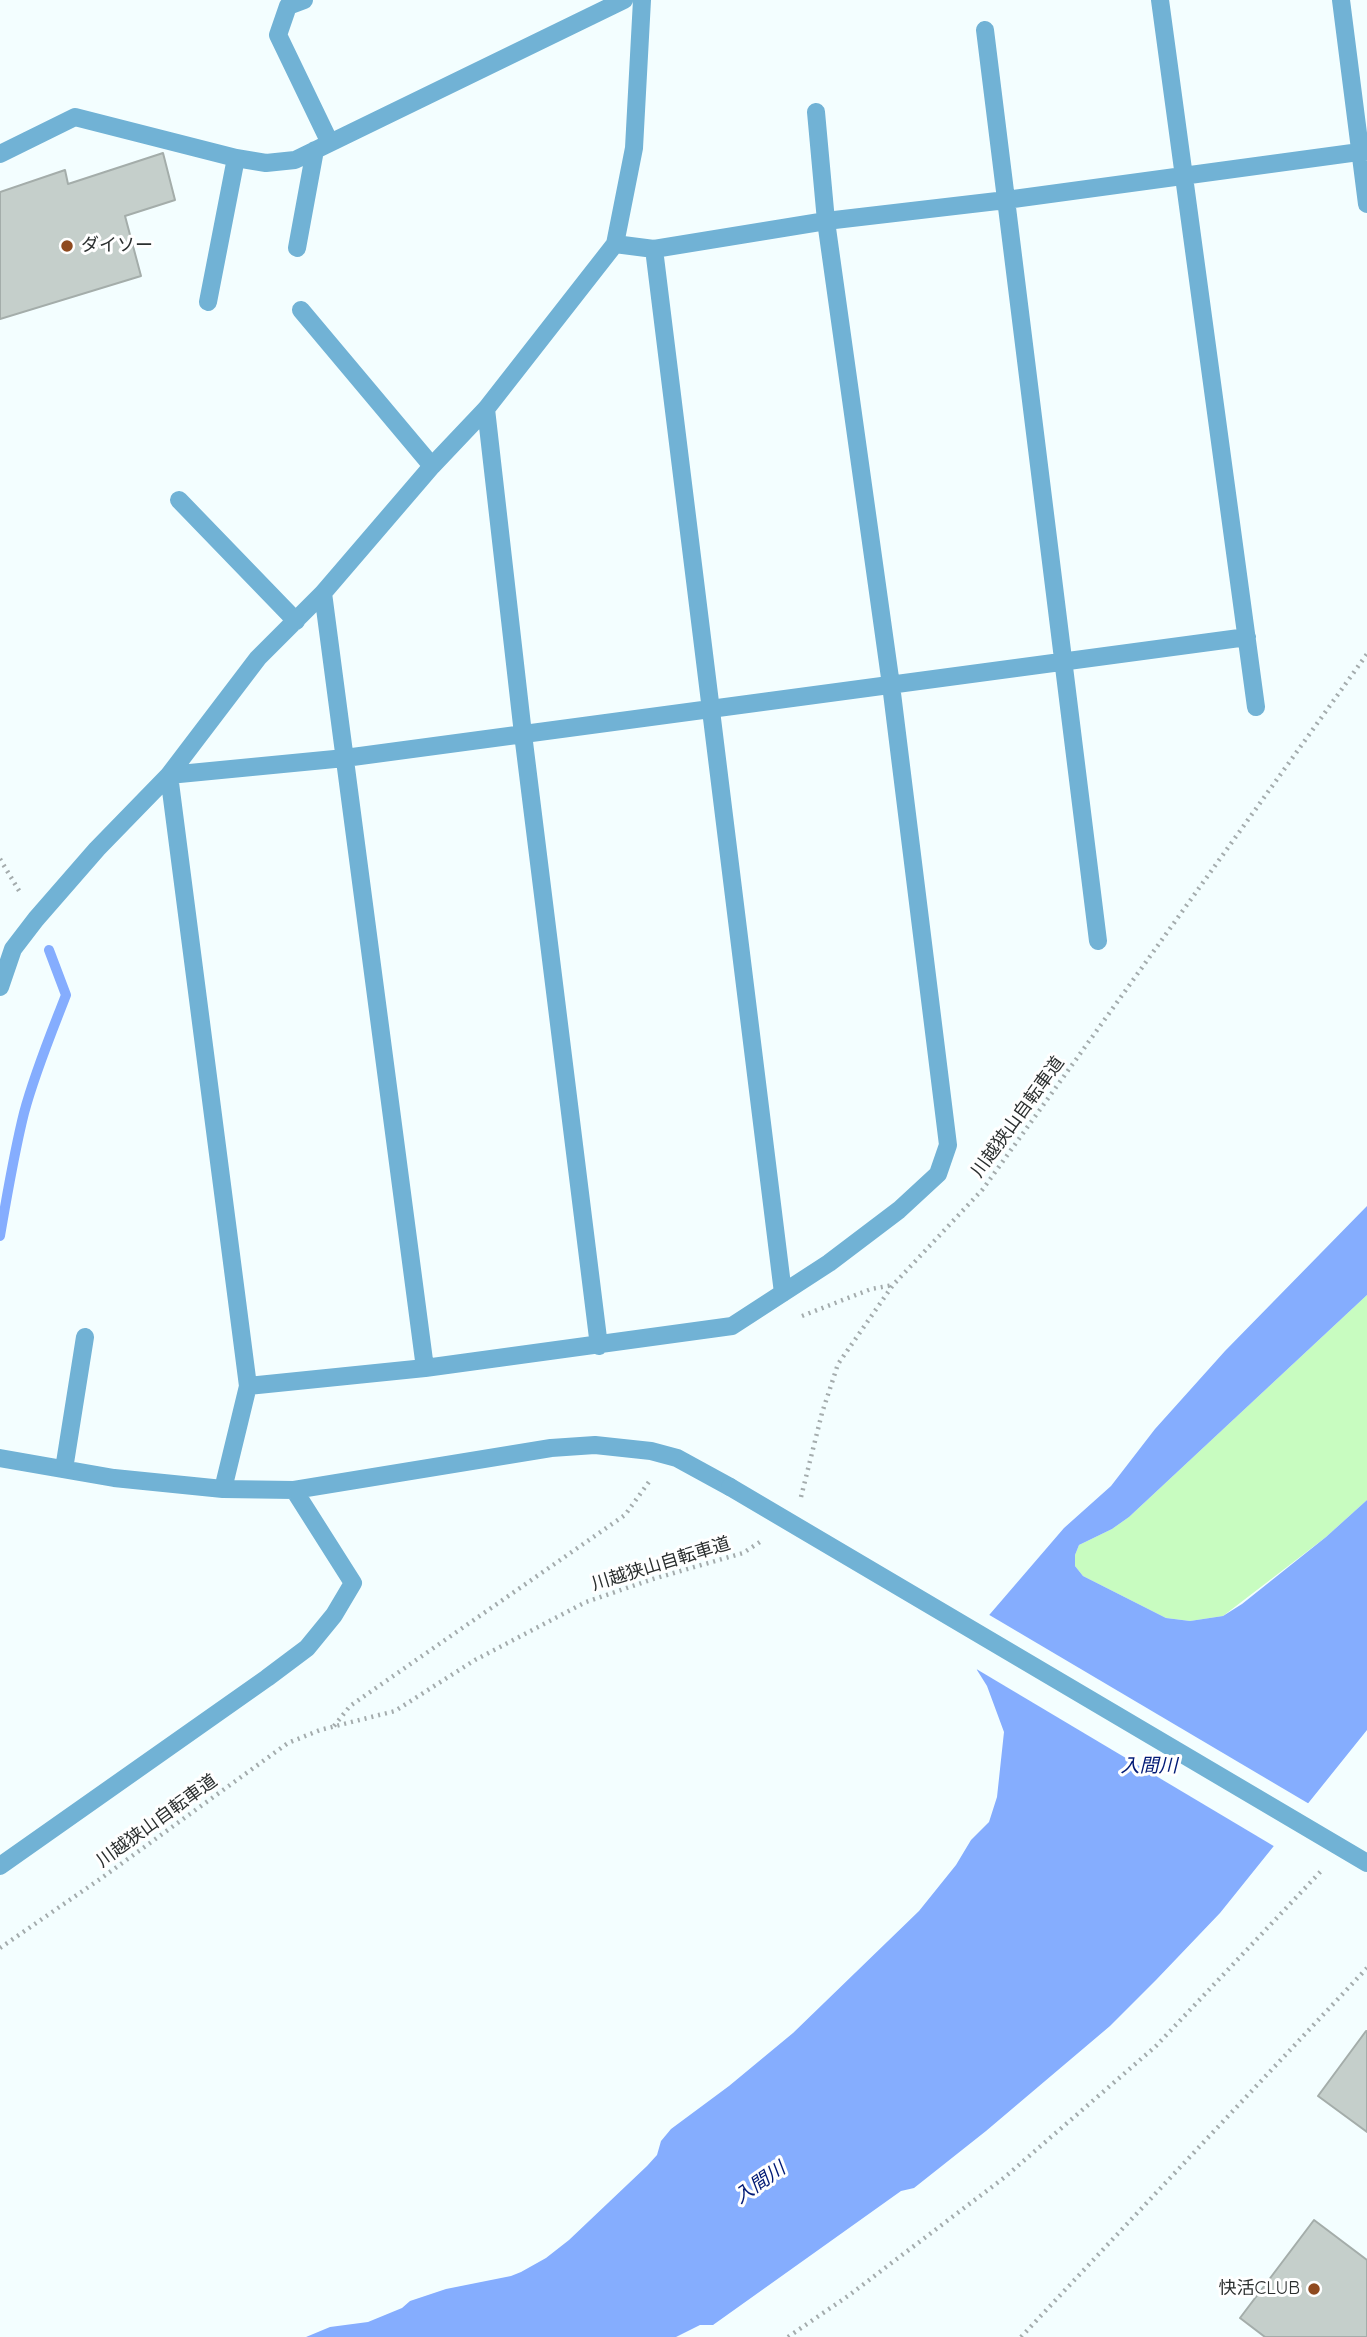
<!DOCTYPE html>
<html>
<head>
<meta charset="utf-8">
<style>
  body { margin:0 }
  canvas { display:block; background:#f3feff }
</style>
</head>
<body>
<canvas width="1367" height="2337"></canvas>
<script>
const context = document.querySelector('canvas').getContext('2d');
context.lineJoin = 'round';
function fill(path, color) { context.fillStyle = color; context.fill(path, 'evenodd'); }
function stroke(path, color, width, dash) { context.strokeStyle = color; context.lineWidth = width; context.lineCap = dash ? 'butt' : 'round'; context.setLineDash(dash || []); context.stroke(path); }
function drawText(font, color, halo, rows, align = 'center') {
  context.font = font + ' Quicksand,"Noto Sans JP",sans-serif'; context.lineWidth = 6; context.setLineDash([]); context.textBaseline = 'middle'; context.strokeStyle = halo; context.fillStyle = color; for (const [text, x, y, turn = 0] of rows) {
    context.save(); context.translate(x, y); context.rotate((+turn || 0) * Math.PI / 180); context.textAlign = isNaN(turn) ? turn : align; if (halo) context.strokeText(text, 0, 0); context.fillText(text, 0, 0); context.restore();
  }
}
fill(new Path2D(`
  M1367,1295V1500L1326,1537L1223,1616L1190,1621L1166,1618L1083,1576L1075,1566V1555L1079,1545L1112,1529L1129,1517Z`), '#c8fcc0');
fill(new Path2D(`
  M1367,1206V1295L1129,1517L1112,1529L1079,1545L1075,1555V1566L1083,1576L1166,1618L1190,1621L1223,1616L1242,1604L1326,1537L1367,1500V1730L1220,1913L1156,1980L1110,2026L986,2131L914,2188L901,2191L713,2325H700L676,2337H306L330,2327L368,2322L402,2308L410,2301L446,2289L511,2276L521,2272L546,2258L569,2240L647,2166L657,2155L661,2141L671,2129L729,2086L793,2033L919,1911L956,1865L971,1840L989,1822L997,1797L1004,1732L987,1686L977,1670L973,1644L978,1628L1064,1528L1111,1486L1155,1429L1225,1351Z`), '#85adfe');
fill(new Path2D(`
  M986,1613L1311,1805L1277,1848L973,1667L970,1644L975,1626Z`), '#f3feff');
stroke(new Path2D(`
  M0,1236C7,1195 14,1153 24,1113C35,1072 51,1034 66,995L49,950`), '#85adfe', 10);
const building = new Path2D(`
  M163,153L175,200L125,216L141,276L0,319V192L65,170L68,184Z
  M1366,2031H1367V2132L1318,2096Z
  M1314,2220L1367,2260V2337H1265L1240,2318Z`);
fill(building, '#c5cfcb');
stroke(building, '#a4adaa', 2);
stroke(new Path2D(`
  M0,859L21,894
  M802,1316L871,1289L893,1285
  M801,1497L822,1413L838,1364L893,1285L983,1189L1367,654
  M334,1726L350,1706L625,1515L651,1479
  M0,1948L103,1877L288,1743L320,1730L395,1711L475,1660L586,1602L653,1579L743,1553L763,1540
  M788,2337L848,2296L1005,2177L1156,2046L1323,1869
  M1021,2337L1367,1968`), '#a4acad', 4.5, [2, 5]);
stroke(new Path2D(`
  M304,0L288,6L278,35L330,143
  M1160,0L1256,707
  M1341,0L1367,204
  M985,30L1098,941
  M0,154L75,117L236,158L266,163L295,160L624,0
  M615,244L654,249L826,221L1006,200L1367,151
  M297,248L315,150
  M654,249L783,1293
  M208,302L236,158
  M301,310L432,466
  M486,409L523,734L599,1346
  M179,500L296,621
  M323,593L425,1368
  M0,987L13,949L36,919L97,849L169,775L258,658L323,593L432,466L486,409L615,244L634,148L642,0
  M248,1386L425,1368L732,1326L829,1263L899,1210L938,1174L948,1145L891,685L826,221L816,112
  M0,1458L114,1478L223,1489L294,1490L551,1448L595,1445L651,1451L677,1458L730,1487
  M64,1469L85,1337
  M223,1489L248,1386L169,775L345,758L1247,637
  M0,1866L267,1678L307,1648L334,1615L353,1583L294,1490`), '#71b2d5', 18);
stroke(new Path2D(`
  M730,1487L1367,1863`), '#71b2d5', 18);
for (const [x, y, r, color] of [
  [67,246,7,"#8f4a1f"],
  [1314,2289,7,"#8f4a1f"]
]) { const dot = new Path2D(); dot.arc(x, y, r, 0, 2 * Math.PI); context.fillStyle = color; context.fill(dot); stroke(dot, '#fff', 2.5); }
drawText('18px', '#2b2f2f', '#fff', [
  ["ダイソー",81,246],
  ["快活CLUB",1300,2289,"right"]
], 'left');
drawText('18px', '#2b2f2f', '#fff', [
  ["川越狭山自転車道",1018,1117,-54],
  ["川越狭山自転車道",661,1564,-17],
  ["川越狭山自転車道",157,1821,-36]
]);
drawText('italic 19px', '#001a76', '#fff', [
  ["入間川",1149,1766],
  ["入間川",760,2183,-35]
]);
</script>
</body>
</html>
